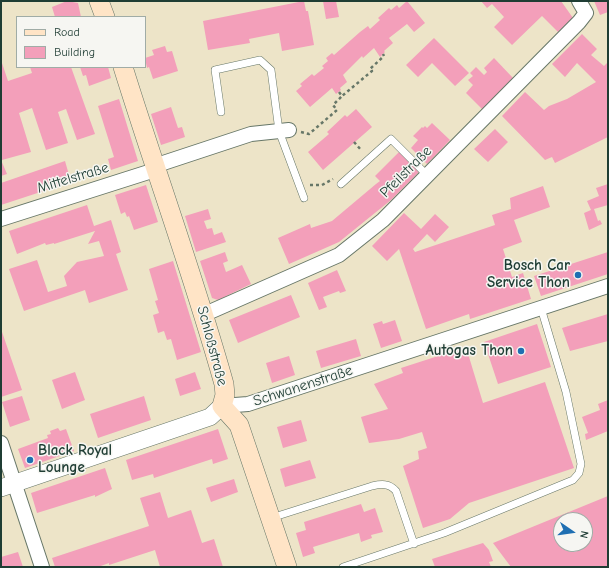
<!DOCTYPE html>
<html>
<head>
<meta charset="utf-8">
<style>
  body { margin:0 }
  #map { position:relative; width:609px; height:568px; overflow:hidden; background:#ede4c8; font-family:"Comic Neue",sans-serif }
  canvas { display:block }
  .frame { position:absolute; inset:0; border:2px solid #1f3d34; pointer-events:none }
  .legend { position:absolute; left:16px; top:16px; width:130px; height:52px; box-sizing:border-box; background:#f6f6f2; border:1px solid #a0aca6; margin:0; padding:5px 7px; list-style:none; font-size:12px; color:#1f3d34 }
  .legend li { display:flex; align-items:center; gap:8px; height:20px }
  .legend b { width:20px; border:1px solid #a0aca6 }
  .north { position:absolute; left:553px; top:512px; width:40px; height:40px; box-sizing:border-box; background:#f6f6f2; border:1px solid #a0aca6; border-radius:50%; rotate:103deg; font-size:11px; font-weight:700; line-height:16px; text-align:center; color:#1f3d34 }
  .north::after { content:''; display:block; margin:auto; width:14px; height:18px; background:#1f6fb2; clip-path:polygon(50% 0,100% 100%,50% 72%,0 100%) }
</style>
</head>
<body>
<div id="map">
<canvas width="609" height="568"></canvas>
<div class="frame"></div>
<ul class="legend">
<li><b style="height:5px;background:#ffe4c6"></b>Road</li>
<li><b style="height:11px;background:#f39fba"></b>Building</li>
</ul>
<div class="north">N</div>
</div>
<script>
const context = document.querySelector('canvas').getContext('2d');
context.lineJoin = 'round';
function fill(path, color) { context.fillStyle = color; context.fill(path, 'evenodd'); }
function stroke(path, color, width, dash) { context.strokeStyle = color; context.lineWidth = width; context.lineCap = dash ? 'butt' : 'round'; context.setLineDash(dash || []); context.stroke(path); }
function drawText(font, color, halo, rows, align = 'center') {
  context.font = font + ' "Comic Neue",sans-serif'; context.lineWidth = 3; context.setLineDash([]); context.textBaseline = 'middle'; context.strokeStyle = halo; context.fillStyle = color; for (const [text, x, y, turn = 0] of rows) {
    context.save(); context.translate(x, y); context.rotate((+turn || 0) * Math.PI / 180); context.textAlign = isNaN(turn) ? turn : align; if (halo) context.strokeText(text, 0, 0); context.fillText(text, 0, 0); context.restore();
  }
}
fill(new Path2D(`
  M67,1L78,3L81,17H55L52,7Z
  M304,1L306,11H308L314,45L282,51L279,33L249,39L250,43L208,50L203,21Z
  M323,1H336L339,17L326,19Z
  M407,1L425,23L414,32L407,24L389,38L393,43L384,51L385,52L380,57L374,48L363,58L362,56L343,75L347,82L340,88L341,90L336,94L332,88L310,107L296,91L302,86L300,84L312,74L314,76L324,68L322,66L328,61L326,58L332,53L334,55L360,32L368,26L370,29L380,20L378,18L389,8L391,10L397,5L399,8Z
  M481,1H561L573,18L558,32L542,16L512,45L494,27L504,17L492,4L487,8Z
  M594,1H608V12L600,15Z
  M582,34L597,49L591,55L604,66L608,62V137L555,163L552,157L545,160L502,116L525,92L544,110L549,106L567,99L596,82L577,63L565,77L552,64Z
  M434,38L469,73L455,86L432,63L418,77L406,65Z
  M165,46L167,52L172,51L178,71L153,79L149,67L147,68L145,58L154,55L152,50Z
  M494,58L513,78L482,109L466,93L473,85L468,80L473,76L470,73L476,67L484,75L487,72L484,68Z
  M1,60L8,81L32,73L30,67H71L95,134L77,140L66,109L58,112L68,143L46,150L32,108L19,113L31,152L2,160Z
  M80,67H108L111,78L89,86L86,75L83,76Z
  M119,99L138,161L111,170L108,159L114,157L98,106Z
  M171,107L178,128L182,127L185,137L161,145L151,114Z
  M356,109L372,127L323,170L308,152L329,134L327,132L345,115L347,117Z
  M432,123L450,140L427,164L411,148L418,140L413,136L422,127L423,128L425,126L427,128Z
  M495,129L508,142L488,162L474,149Z
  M399,152L419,172L391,200L339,242L289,264L278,238L310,224L311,228L332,221L376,184L380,181L375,176Z
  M1,160L7,174L1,176Z
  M65,161L71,182L1,205V183Z
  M608,184V205L594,209L598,221L600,220L602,224L589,230L584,213L591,210L587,201L599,196L596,188Z
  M146,185L158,222L134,230L129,216L127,217L125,212L121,214L115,195Z
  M543,186L550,207L514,220L522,242L503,249L512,277L523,273L531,299L470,319L469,314L426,329L399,249L387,261L372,246L404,213L421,229L435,214L449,227L435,242L427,234L413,249L415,252L495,225L492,215L511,209L510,198Z
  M87,205L94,226L111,220L121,252L116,254L128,290L89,303L85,290L24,311L9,269L37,260L48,292L67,286L64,276L77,262L104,256L99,241L88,244L95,231L54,244V243L46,245L45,243L17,254L9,231Z
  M208,209L211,219L204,221L207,229L212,228L214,235L222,232L226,242L196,252L185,216Z
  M225,252L228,261L223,263L226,272L242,265L251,284L218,300L212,298L200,261Z
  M608,252V274L541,296L534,276Z
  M173,261L201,352L177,360L171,339L167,340L164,331L158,333L153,315L159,313L155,301L158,300L149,269Z
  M337,270L346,291L340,293L339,291L323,297L327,307L319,310L308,283Z
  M291,295L300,317L238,343L229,320Z
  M608,314V341L570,351L562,328Z
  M395,320L402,341L381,348L373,324L382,321L383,324Z
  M537,324L551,367L498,384L484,342Z
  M1,329L22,390L1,397Z
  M356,339L361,356L321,368L316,351Z
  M466,347L483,403L545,382L574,468L469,503L450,519L423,528L403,466L419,459L418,451L427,448L422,432L399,439L369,443L361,417L388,409L374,384L403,373L401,368Z
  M289,356L295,375L272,383L266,363Z
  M75,372L85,400L62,409L52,380Z
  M195,372L201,389L180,396L175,379Z
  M22,396L30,420L10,427L2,402Z
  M144,396L151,420L98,438L90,414Z
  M608,400V431L586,440L585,434L588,433L582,417L600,410L598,404Z
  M301,420L307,441L283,448L277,427Z
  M58,428L60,431L66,429L74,451L25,468L18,449L48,438L47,435L51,434L50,431Z
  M218,429L228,459L213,464L212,459L154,478L153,474L132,480L126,460Z
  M310,460L316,478L285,487L280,469Z
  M105,468L112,489L95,497V495L37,513L31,493Z
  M234,479L238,492L211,502L206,488Z
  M160,492L168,518L191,510L202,543L214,539L223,567H160L155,550L109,565V563L98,567H55L52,558L149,526L140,498Z
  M608,496V567H511L493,543ZM561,520H585V544H561Z
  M361,504L364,512L375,508L383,532L371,535L372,538L361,542L359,533L313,547L315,553L303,557L296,533L306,530L304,522Z
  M483,543L489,550L493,561L489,562L491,567H435L432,559Z
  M18,552L23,567H1V557Z`), '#f39fba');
const service = new Path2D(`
  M221,112L215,70L260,60L271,70L279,131L304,198
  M341,184L391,139L427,175
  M271,518L372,486C381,484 389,483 396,491L414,544
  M343,567L444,533L573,480L579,473L581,464L566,392L541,308`);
const minor = new Path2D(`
  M154,166L251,134L289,130
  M1,219L155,170
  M205,314L339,255L383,220L579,22L586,13L579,1
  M222,406L248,404L608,286
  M1,443L42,567`);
const tertiary = new Path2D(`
  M1,488L210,417L222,406`);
const secondary = new Path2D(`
  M99,1L105,17
  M123,67C156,173 194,277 224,384L225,395L222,406L239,425L287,567`);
stroke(service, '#677768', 8);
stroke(minor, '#677768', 16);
stroke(tertiary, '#677768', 18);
stroke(secondary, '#677768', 20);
stroke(new Path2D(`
  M339,92L342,96L372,71L370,69L384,56L383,54
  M301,132L309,134L337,110L333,105L342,96
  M354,142L362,151
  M310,185H322L333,179`), '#677768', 2.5, [3, 3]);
stroke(service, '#fff', 7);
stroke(minor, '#fff', 14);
stroke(tertiary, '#fff', 17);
stroke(secondary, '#ffe4c6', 19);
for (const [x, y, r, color] of [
  [578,275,4,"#1f6fb2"],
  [521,351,4,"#1f6fb2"],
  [30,460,4,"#1f6fb2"]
]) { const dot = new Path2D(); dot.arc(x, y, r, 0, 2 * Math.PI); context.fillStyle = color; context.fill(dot); stroke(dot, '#f6f6f2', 1.5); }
drawText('15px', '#1f3d34', '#f6f6f2', [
  ["Pfeilstraße",406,172,-45],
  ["Mittelstraße",73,178,-17],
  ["Schloßstraße",212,346,75],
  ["Schwanenstraße",303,386,-18]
]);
drawText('bold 15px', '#1f3d34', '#f6f6f2', [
  ["Bosch Car",570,266],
  ["Service Thon",570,283],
  ["Autogas Thon",513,351],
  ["Black Royal",38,451,"left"],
  ["Lounge",38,468,"left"]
], 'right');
</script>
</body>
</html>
